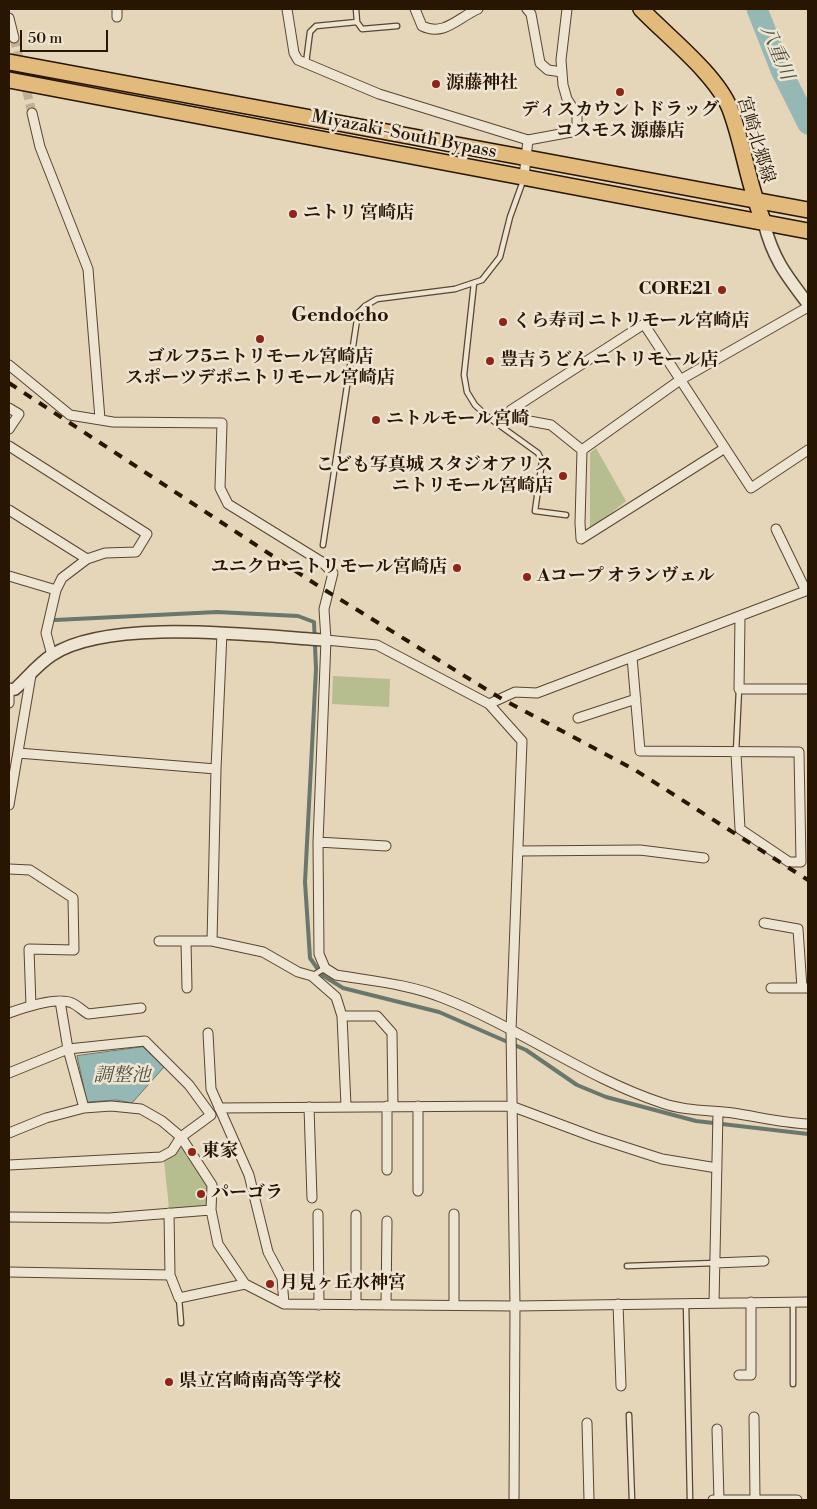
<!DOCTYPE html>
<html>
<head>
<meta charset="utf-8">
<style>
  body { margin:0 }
  #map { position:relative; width:817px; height:1509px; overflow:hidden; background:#e5d5b9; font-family:"Libre Bodoni",serif }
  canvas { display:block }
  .frame { position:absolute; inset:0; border:10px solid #291602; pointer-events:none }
  .scale { position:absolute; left:20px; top:30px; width:88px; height:22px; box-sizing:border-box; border:2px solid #291602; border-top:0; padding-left:6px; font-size:15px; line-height:18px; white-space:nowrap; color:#291602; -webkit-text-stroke:4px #eee4d2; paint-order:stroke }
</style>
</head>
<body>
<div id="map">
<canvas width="817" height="1509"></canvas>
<div class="frame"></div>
<div class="scale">50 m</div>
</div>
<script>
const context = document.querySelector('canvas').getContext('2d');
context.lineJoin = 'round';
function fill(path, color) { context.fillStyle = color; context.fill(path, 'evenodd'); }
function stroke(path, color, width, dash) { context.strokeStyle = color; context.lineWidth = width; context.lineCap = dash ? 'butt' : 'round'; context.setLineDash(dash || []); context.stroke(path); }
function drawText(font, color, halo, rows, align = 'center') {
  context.font = font + ' "Libre Bodoni","Noto Serif JP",serif'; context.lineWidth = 5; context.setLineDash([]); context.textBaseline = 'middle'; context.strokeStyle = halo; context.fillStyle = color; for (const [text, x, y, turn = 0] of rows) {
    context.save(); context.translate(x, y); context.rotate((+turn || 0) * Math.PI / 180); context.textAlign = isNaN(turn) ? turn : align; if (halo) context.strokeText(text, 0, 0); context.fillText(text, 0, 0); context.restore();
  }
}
fill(new Path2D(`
  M596,448L626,501L590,530V453Z
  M333,676L390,679L389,707L332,704Z
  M186,1145L210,1189V1205L195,1209L169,1208L164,1160Z`), '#b6bd8e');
const water = new Path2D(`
  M143,1047L164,1067L132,1103L116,1100L87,1102L77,1056Z`);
fill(water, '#96b8b4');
stroke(water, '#6a776d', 1);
stroke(new Path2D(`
  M55,620L217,612L298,616L314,622L316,669L305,882L310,958L322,975L343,988L439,1012L526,1050L577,1085L606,1097L696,1121L808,1134`), '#6a776d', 4);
stroke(new Path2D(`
  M757,9L781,70L808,124`), '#96b8b4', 21);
stroke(new Path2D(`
  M14,38L32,113`), '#bfaf94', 9, [9, 4.5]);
const service = new Path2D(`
  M356,9L357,22L362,29L397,26
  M306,63L310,32L316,26L357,22
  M474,283L464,375L467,392L475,405L488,417L538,453L542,461L535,511L566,515
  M323,545L358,313L365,306L377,299L455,289L482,280L500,257L510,217L523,181
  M736,752L739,689
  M312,976L325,968
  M627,1266L715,1263
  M179,1298L181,1323
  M686,1303L690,1500
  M793,1384V1302
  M629,1415L632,1500`);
const minor = new Path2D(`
  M117,9V17
  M287,9L294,53L298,60L379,94L528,140L577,131V115L567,99L563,85L561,60L567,9
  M415,9L422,26C444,37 459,17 478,9
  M527,9L531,14L540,63L548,70L562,72
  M9,18L14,38
  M32,113L40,147L88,269L100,419
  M524,177L528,140
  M9,365L70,415L113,422L222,423L220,488L228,504L322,562L333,573L324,609L326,640L318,842L319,954L325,968L336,975C372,981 409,984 443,998C518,1027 586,1078 662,1103C684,1111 710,1110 733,1113C759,1117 782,1123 808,1124
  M9,408L19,414L9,429
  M9,446L147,534L136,552L105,553L87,559L62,578L56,590L46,633L52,655
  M725,448L581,539L580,523L582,450L680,380L808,307
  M582,450L551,425L524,420L511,410L644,324L751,488L808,450
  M9,510L87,559
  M776,529L806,591
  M9,576L56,590
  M740,618L739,689H808
  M326,640L377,645L489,704L522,741L511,1030L515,1306L514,1500
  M632,657L640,751L799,752L801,862H789L740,829L736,753
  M9,688V703
  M489,704L515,692L537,693L808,590
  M578,718L636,699
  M18,753L216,769
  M9,805L31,675
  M318,842L386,846
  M520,851L640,850L704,858
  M9,869L30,870L73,898L74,950L29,949L31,1006
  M764,923L798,929L802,988
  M159,941H212L263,952L298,972L312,976L336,997L342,1016L346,1106
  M186,941L187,988
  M212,941L216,769L222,633
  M771,988H808
  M60,1001L68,1049L84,1108
  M9,1013C23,1008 57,996 72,1003C77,1005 83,1011 88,1014L141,1008
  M342,1016H377L392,1033L393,1106
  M208,1033L211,1089L249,1175L268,1252L282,1278L284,1304
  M9,1073L68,1049L145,1041L189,1085L211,1115L181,1137L172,1151L161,1157L9,1165
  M387,1106V1170
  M309,1107L312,1198
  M219,1108L511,1106L594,1137L662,1159L717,1168
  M9,1133L46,1118L84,1108L111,1106L141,1109L162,1121L181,1137L212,1185L211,1210L218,1244L245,1284L284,1304L515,1306L808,1302
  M418,1191V1106
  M169,1213L170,1275
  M318,1214L319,1305
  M9,1217L109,1218L211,1210
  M715,1263L764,1261
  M9,1272L170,1275L179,1298L245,1284
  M714,1303L718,1112
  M618,1304L621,1386
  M356,1305V1215
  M386,1305L387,1221
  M454,1305V1214
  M739,1375H751V1302
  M754,1417L755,1499
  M587,1423L589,1500
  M717,1429L719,1500
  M713,1500H797`);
const tertiary = new Path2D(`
  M764,223C773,259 786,275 808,304
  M9,690L15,689C27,678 38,664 52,655C109,617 257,636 326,640`);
const primary = new Path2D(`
  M641,9C667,36 717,75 730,109C744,146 748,186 764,223`);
const trunk = new Path2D(`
  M9,62L808,210
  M9,80L808,231`);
stroke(service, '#584630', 7);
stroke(minor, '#584630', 11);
stroke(tertiary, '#584630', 14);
stroke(primary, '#291602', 18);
stroke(trunk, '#291602', 18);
stroke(service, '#eee4d2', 4.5);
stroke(minor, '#eee4d2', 9);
stroke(tertiary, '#eee4d2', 11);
stroke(primary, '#e2ba7c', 15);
stroke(trunk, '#e2ba7c', 15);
stroke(new Path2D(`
  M9,383L320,587L502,699L635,770L808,880`), '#291602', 4, [9, 9]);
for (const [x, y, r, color] of [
  [436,84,5,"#8f2418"],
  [620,92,5,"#8f2418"],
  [293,214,5,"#8f2418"],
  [722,290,5,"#8f2418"],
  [503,322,5,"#8f2418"],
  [260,339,5,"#8f2418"],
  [490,361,5,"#8f2418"],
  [376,420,5,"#8f2418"],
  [563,476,5,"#8f2418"],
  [457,568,5,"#8f2418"],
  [527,577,5,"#8f2418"],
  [192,1152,5,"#8f2418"],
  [201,1194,5,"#8f2418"],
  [270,1284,5,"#8f2418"],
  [169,1382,5,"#8f2418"]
]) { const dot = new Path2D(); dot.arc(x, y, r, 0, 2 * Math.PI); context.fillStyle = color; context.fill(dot); stroke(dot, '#eee4d2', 2); }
drawText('bold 18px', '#291602', '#eee4d2', [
  ["源藤神社",446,84],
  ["ディスカウントドラッグ",620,111,"center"],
  ["コスモス 源藤店",620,132,"center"],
  ["ニトリ 宮崎店",303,214],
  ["CORE21",712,290,"right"],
  ["くら寿司 ニトリモール宮崎店",513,322],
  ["ゴルフ5ニトリモール宮崎店",260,358,"center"],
  ["スポーツデポニトリモール宮崎店",260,379,"center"],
  ["豊吉うどん ニトリモール店",500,361],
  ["ニトルモール宮崎",386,420],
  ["こども写真城 スタジオアリス",553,466,"right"],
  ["ニトリモール宮崎店",553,487,"right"],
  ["ユニクロ ニトリモール宮崎店",447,568,"right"],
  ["Aコープ オランヴェル",537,577],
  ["東家",202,1152],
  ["パーゴラ",211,1194],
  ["月見ヶ丘水神宮",280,1284],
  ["県立宮崎南高等学校",179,1382]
], 'left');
drawText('18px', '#291602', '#eee4d2', [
  ["Miyazaki-South Bypass",404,135,11],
  ["宮崎北郷線",755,140,73]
]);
drawText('italic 19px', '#4f4f40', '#eee4d2', [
  ["八重川",776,53,67],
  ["調整池",122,1076]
]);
drawText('bold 20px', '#291602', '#eee4d2', [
  ["Gendocho",340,316]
]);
</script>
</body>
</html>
